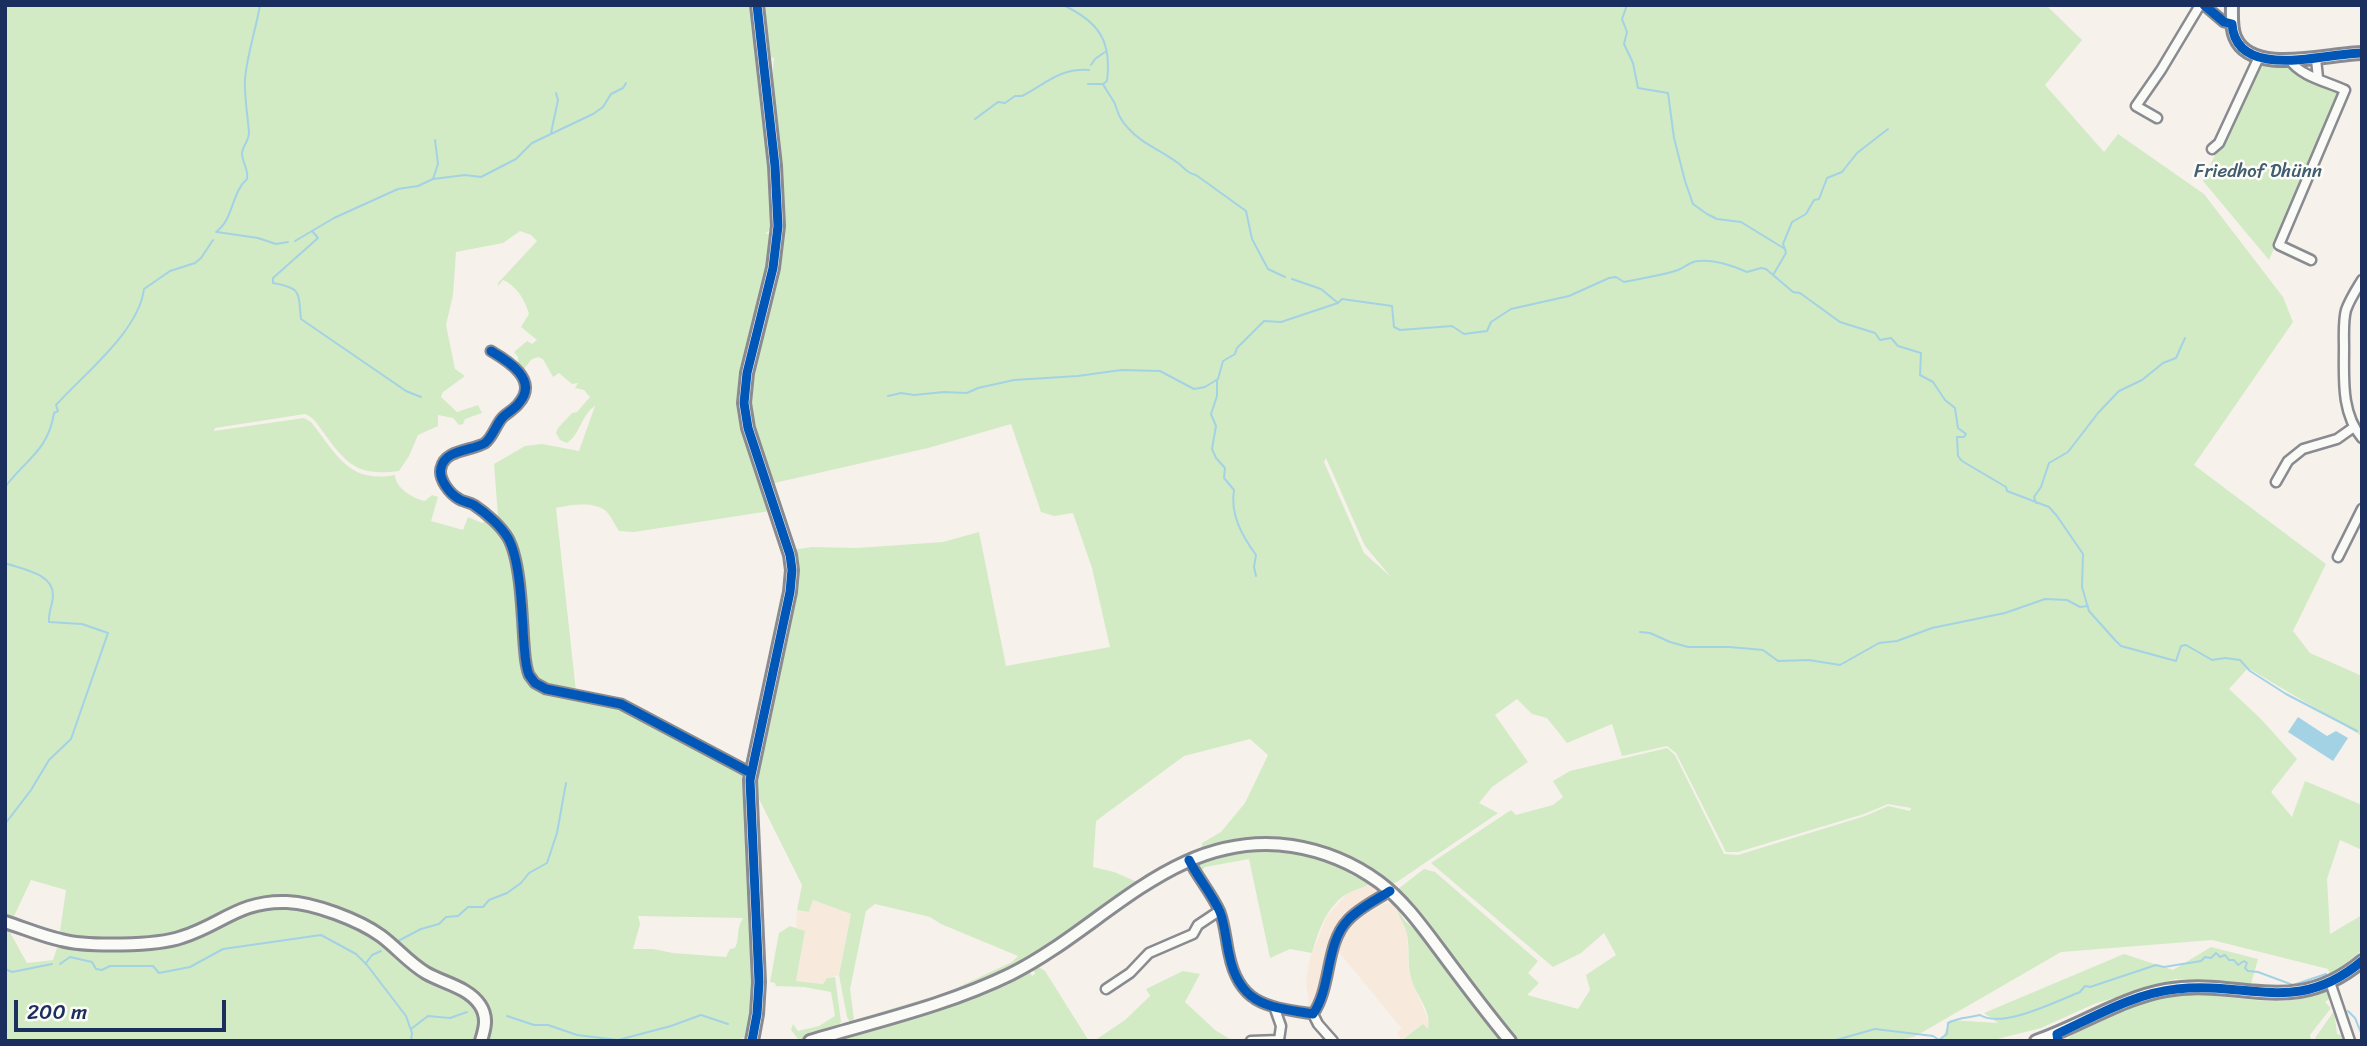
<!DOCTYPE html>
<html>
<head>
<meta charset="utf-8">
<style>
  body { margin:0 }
  #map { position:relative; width:2367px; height:1046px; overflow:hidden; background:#f6f1eb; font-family:Sriracha,sans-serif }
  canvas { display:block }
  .frame { position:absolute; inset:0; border:7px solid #1b2f5e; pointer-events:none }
  .scale { position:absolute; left:14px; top:1000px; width:212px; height:32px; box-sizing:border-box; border:4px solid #1b2f5e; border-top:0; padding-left:9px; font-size:21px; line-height:24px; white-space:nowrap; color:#1b2f5e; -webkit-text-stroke:5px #fdfcf7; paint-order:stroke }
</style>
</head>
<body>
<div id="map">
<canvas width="2367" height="1046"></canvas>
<div class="frame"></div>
<div class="scale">200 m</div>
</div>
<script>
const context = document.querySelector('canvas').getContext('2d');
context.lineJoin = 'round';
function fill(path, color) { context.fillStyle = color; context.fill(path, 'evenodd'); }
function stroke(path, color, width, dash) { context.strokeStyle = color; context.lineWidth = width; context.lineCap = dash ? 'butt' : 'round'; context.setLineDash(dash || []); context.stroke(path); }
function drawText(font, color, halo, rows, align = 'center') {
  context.font = font + ' Sriracha,sans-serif'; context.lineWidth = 5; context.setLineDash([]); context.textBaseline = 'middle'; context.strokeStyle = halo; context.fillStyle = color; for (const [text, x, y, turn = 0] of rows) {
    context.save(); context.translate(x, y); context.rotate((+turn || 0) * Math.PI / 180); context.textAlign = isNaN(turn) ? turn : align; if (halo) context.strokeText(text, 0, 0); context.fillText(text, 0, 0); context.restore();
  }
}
fill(new Path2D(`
  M1371,883L1376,889V893L1344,918L1337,928L1317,997L1313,1007L1306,1010L1309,1002L1306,982L1310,958L1327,916L1347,894Z
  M813,900L851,914L839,975L827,978L823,984L796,981L805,931L796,928L797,910L809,912Z
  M1391,903L1397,909L1407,931L1409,972L1429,1022L1428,1030L1413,1033L1401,1039L1397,1032L1402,1029L1338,951L1342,935L1353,922L1383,904Z`), '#f7eadd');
fill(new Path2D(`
  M5,5H754L773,179V227L765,234L774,233L772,248C767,278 760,307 752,337C747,361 738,386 741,411C750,471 795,531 787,592L750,761L746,763L785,591C786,562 779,539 770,511L634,532L619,531C615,525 611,516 606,511C593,501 571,505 556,508L576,692L543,685L531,674L514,537L495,519L498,516L494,464L525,446L542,444L579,451L595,406C581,415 580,435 567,443L560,440L556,433L558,428L572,413L577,412L590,397L584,390L575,388L578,383L572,384L559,373L553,377L543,359L538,357L532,359L522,371L518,366V357L514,352L527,341L532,344L537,340L521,327L529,314C525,300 517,286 503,280L498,286V283L537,241L531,235L520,231L503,243L456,252L453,295L446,325L455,369L465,376L443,392L441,397L457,412L478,405L482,413L465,419L463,424L459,425L453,418L438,415V426L418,435L409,456L399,471C355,477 345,462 321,429C316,422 313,417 305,414L215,428L214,431L304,418L311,422C336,453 348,484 395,475C395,488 414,499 425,501L432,495L438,497L431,521L463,530L468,517L482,523L488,519L502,532L511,550L525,673L530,681L546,691L620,706L743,772L747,783L755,1002L751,1030L745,1037L735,1041H5ZM31,880L66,890L58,945L53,960L27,963L8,929ZM638,916L742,918L743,919C736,927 740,938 735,948L730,949L726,957L673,953L653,949H633L640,924Z
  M761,5H2046L2082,40L2045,85L2104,152L2118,134L2204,194L2283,297L2293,322L2194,465L2326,564L2293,631L2310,653L2362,676V736L2248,668L2229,689L2261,719L2297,759L2271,792L2292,817L2305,781L2362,805V850L2340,840L2327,879L2330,934L2362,915V950L2331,976L2328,969L2212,940L2061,952L1914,1037L1893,1041H1518L1415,906L1398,889L1424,869L1435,872L1538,961L1528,973L1539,983L1527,995L1578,1009L1590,990L1586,975L1616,955L1604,933L1581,953L1553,967L1431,863L1511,810L1516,815L1553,805L1563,797L1553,781L1570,771L1667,748L1675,755L1724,854L1738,855L1865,816L1888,806L1910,811L1911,808L1888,804L1864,814L1738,852H1726L1676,753L1667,746L1622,756L1612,724L1567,743L1547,718L1532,714L1517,699L1495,715L1528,762L1492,787L1479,803L1498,813L1397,882L1391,884L1367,864L1362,866C1298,835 1271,830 1202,850V843L1221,832L1245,803L1268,755L1250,739L1184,756L1096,821L1093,867L1114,872L1140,883L1022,964L963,990L857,1023L850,1022L847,1017L839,975L851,914L813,900L809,912L797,910L802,885L753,787L792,550L812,547L857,548L943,542L979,532L1006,666L1110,647L1092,568L1073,513L1054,516L1041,512L1011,424L928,448L770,484L752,431L748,390L778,261L771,88L774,58L767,57ZM1326,458L1365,546L1391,577L1364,553L1324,462ZM875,904L930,917L941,924L1018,956L1012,962L948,992L854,1020L850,989L866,911Z
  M2258,62L2289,65L2304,76L2338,89L2341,93L2269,260L2203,181Z
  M1245,849L1296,850L1353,871L1349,874L1371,883C1363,888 1353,890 1345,895C1326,908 1318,932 1312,953L1290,949L1270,958L1249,859L1205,867L1201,871L1199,869L1201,861L1208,856Z
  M1397,909L1405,921L1420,934L1431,947L1502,1041H1401L1423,1024L1428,1029C1432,1010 1416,996 1411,978C1407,963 1410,949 1407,934C1405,925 1399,918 1397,909Z
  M790,926L805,931L796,981L823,984L827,978L835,977L841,1022L836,1029L799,1040L791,1030L793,1024L798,1031L819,1026L835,1016L831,992L804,987L776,986L775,983L770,982L779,933Z
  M2211,947L2258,959L2251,984L2175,979L2094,1004L2041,1028L1989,1041L1942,1039L1950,1020L1998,1023L1984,1013L2124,954L2173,970Z
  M1039,967L1045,971L1089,1041H836L968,1000L1030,972L1032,976L1035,974L1034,970Z
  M1183,971L1200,974L1185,1002L1215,1030L1233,1041H1094L1125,1020L1150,996L1146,989Z
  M2327,991L2330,995L2329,999L2325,1002L2331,1008L2310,1035L2311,1041H2065L2072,1035C2106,1020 2145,997 2183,995C2214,993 2244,1001 2274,1001C2293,1002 2310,997 2327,991Z
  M2334,1011L2337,1034L2344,1036L2346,1041H2316L2315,1038Z`), '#d2ebc5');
fill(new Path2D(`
  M2298,717L2327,736L2336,731L2348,738L2333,761L2288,732Z`), '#a4d2e5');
stroke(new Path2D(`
  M1063,5C1099,22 1112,41 1107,81L1103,84C1106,90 1112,98 1115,104C1118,113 1120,120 1128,128C1142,144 1161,150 1178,163C1185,168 1186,173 1196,175L1246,211L1252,239L1268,269L1285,277
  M1627,5L1622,19L1627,32L1624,44L1633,63L1638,88L1668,93L1674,138L1685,181L1693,204L1707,214L1717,219L1741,222L1785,249L1786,253L1773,275
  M1091,65L1095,59L1105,52
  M1088,84H1103
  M975,119L998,102L1005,103L1015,96H1022C1047,83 1060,68 1089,70
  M551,133L558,100L556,93
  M433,179L438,164L435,140
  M216,232C234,219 231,193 247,179C249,169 242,163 242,153C243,146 249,140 249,133C248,118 244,95 245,79C247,55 256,29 260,5
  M217,232L258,238L276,244L288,242
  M313,232L318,238L273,278V283C302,288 298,292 301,319L406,391L421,397
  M295,241L334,218L398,189L418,186L433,179L465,175L481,177L516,159L532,143L593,114L603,107L611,94L623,88L626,83
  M1785,249L1783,244L1792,222L1806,214L1814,200L1819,199L1827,178L1842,172L1857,153L1888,129
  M1292,279L1321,289L1338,303L1342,299L1392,306L1394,327L1400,330L1452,326L1464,334L1487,331L1491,322L1511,309L1569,296L1609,278L1616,277L1624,282C1641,278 1661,276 1678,270C1685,267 1691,261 1699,261C1713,259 1734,266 1747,272L1761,268L1766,269L1793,292L1800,293L1840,322L1875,333L1880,340L1891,338L1898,346L1921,353L1920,375L1933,382L1945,400L1955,408L1958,428L1966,434L1964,437H1957L1958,456L1962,461L2006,487L2007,491L2049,507L2057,516L2083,554L2082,587L2089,611L2115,640L2121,646L2176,661L2181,646L2186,645L2212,660L2225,658L2240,660L2250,671L2286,694L2357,731
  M1217,381V396L1211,414L1216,426L1212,449L1216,458L1225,468L1224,478L1234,490C1230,514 1242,536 1256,555L1254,567L1256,576
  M888,396L901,393L914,395L944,392L967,393L978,388L1014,380L1078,376L1121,370L1160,371L1194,389L1205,387L1218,379L1223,361L1235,354L1237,348L1264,321L1281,322L1338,303
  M5,487C26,459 48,451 54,413L58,411L56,405C84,374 139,331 144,289L170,271L195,263L201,258L213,240
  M2036,503L2034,497L2041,487L2049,463L2068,452L2098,413L2119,391L2142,380L2163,363L2176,358L2185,338
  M5,563C21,569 53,573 53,595C53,604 48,613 49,622L82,624L108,633L71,739L49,760L31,790L5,824
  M1640,632L1650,633L1670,642L1688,647H1730L1763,650L1778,661L1809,660L1840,665L1879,643L1897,641L1932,628L2005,613L2045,599L2067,600L2080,607L2088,606
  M398,941L421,929L439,924L446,917L458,916L468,907H483L489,900L507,893L521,883L529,873L547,863L557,833L566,783
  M366,963L372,955L381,951
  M60,964L70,957L92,962L96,969L102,970L110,966H153L159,973L190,967L223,949L321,935L356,954L367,965L406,1016L412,1033L411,1041
  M5,969L12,972L52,964
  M2348,1011L2355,1018L2362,1035
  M507,1016L534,1025H548L577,1035L618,1040L671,1026L701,1015L728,1024
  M411,1029L428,1016L450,1018L467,1012
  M1822,1041L1836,1040L1875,1029L1933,1036L1939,1040L1947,1034L1948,1023C1959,1017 1969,1018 1980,1015C2002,1029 2057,1001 2080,992L2085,986L2090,987L2156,965L2164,967L2201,961L2205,957L2211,958L2216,953L2220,957L2225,955L2229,960H2234L2238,965L2244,961L2247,963L2245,968L2248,971L2258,972L2293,985L2326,974`), '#a4d2e5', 2);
const street = new Path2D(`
  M2204,5L2224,22L2232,24
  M2316,59L2318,78
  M2290,60C2300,76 2328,82 2345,90L2279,245L2311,260
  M2157,118L2136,106L2161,70L2200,5
  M2212,149L2219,143L2259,57
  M2362,280C2356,290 2350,299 2346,310C2343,321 2344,336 2344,348C2344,379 2341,413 2362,438
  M491,351C508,361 539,380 519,403C515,409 508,412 503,417C496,424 493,437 485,443C472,451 445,449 441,468C438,479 450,494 459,499C463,502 469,502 474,505C486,513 501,526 508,538C521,561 522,616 524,644C525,654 525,665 529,675L535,683L546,689L621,704L751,773
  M2276,482L2288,461L2303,449L2337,439L2354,427
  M2338,557L2362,509
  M1189,860C1198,878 1212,894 1220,912C1225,925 1226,941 1229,954C1239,1005 1268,1007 1313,1014C1332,987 1325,944 1348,920C1359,908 1376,900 1390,891
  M2330,982L2350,1041
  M1106,989L1130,973L1149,953L1193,934L1198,925L1219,911
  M1313,1014L1318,1024L1333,1041
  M1251,1041L1279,1040L1281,1026L1275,1009`);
const secondary = new Path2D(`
  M2232,5C2232,16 2231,28 2235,37C2251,77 2330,53 2362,53
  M5,922C24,928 42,936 61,940C87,947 157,946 182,937C221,925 240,900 287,902C314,903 359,920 381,936C396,947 409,963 426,973C443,983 468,987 480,1005C488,1017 485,1028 481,1041
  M752,1041L757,1014L759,982L750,780L790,592L792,570L790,555L748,428L744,403L747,373L773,268L778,226L775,166L757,5
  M810,1041C877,1021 948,1005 1011,974C1105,927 1175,829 1292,846C1324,851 1353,863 1379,882C1403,900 1421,925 1439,949C1462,980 1485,1011 1510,1041
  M2036,1041C2080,1026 2121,998 2166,990C2240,977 2293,1019 2362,961`);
stroke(street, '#8a8b91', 13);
stroke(secondary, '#8a8b91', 16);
stroke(street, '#fafaf7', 8);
stroke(secondary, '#fafaf7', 10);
stroke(new Path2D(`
  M2204,5L2224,22L2232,24C2236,82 2326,53 2362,53
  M491,351C508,361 539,380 519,403C515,409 508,412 503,417C496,424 493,437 485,443C472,451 445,449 441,468C438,479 450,494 459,499C463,502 469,502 474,505C486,513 501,526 508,538C521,561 522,616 524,644C525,654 525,665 529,675L535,683L546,689L621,704L751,773
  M1189,860C1198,878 1212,894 1220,912C1225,925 1226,941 1229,954C1239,1005 1268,1007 1313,1014C1332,987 1325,944 1348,920C1359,908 1376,900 1390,891
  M752,1041L757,1014L759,982L750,780L790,592L792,570L790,555L748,428L744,403L747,373L773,268L778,226L775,166L757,5
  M2058,1041L2057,1034C2094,1017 2135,993 2177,989C2248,981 2297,1016 2362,961`), '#0057b8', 9);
drawText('19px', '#415d70', '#fdfcf7', [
  ["Friedhof Dhünn",2258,172]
]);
</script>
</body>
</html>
